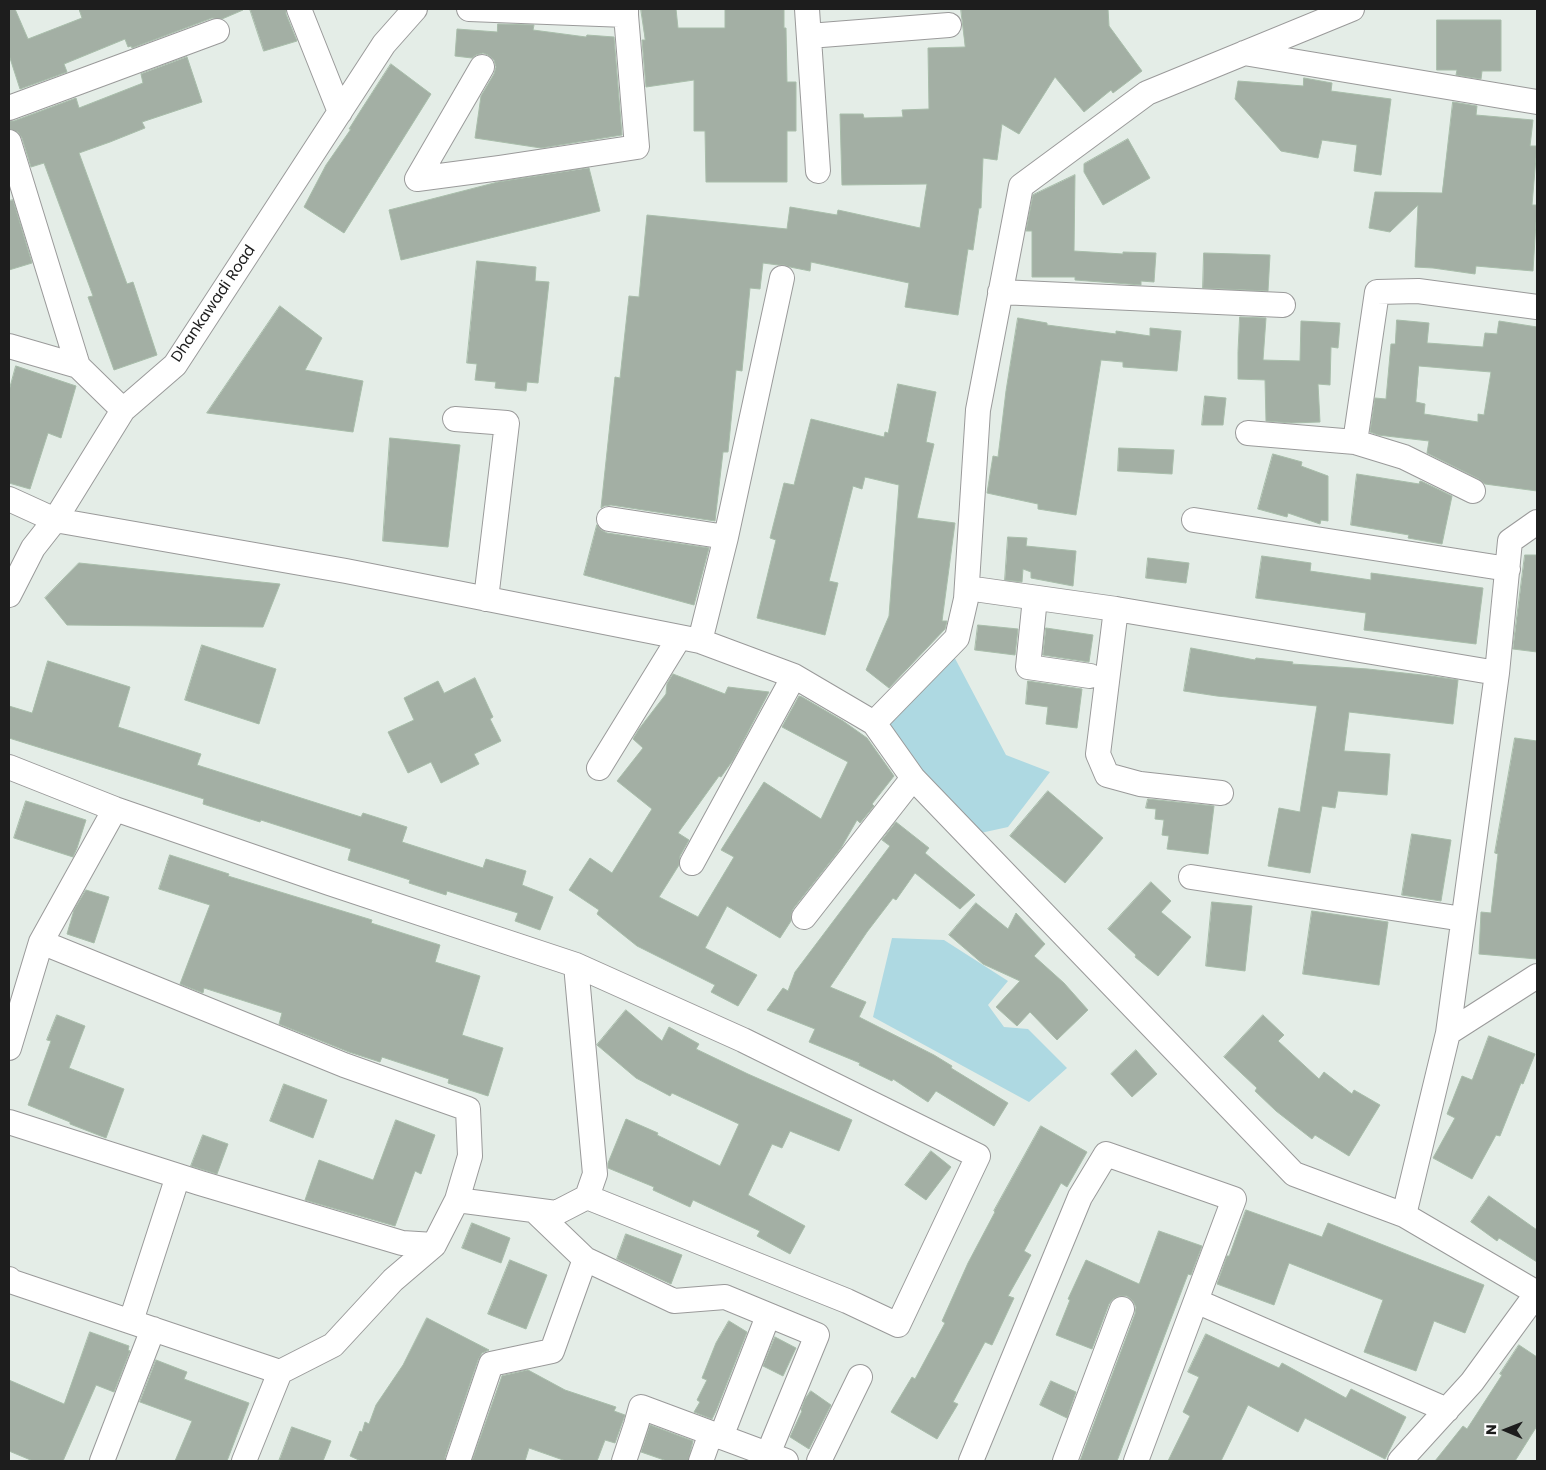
<!DOCTYPE html>
<html>
<head>
<meta charset="utf-8">
<style>
  body { margin:0 }
  #map { position:relative; width:1546px; height:1470px; overflow:hidden; background:#e4ede7; font-family:Poppins,sans-serif }
  canvas { display:block }
  .frame { position:absolute; inset:0; border:10px solid #1d1d1d; pointer-events:none }
  .north { position:absolute; left:1481px; top:1405px; width:50px; height:50px; -webkit-text-stroke:4px #fff; paint-order:stroke; rotate:271deg; font-size:14px; font-weight:700; line-height:20px; text-align:center; color:#1d1d1d }
  .north::after { content:''; display:block; margin:auto; width:18px; height:22px; background:#1d1d1d; clip-path:polygon(50% 0,100% 100%,50% 72%,0 100%) }
</style>
</head>
<body>
<div id="map">
<canvas width="1546" height="1470"></canvas>
<div class="frame"></div>
<div class="north">N</div>
</div>
<script>
const context = document.querySelector('canvas').getContext('2d');
context.lineJoin = 'round';
function fill(path, color) { context.fillStyle = color; context.fill(path, 'evenodd'); }
function stroke(path, color, width, dash) { context.strokeStyle = color; context.lineWidth = width; context.lineCap = dash ? 'butt' : 'round'; context.setLineDash(dash || []); context.stroke(path); }
function drawText(font, color, halo, rows, align = 'center') {
  context.font = font + ' Poppins,sans-serif'; context.lineWidth = 5; context.setLineDash([]); context.textBaseline = 'middle'; context.strokeStyle = halo; context.fillStyle = color; for (const [text, x, y, turn = 0] of rows) {
    context.save(); context.translate(x, y); context.rotate((+turn || 0) * Math.PI / 180); context.textAlign = isNaN(turn) ? turn : align; if (halo) context.strokeText(text, 0, 0); context.fillText(text, 0, 0); context.restore();
  }
}
fill(new Path2D(`
  M949,647L1006,755L1050,772L1008,827L976,834L882,724Z
  M892,938L944,940L1008,981L988,1005L1004,1027L1028,1029L1067,1068L1029,1102L873,1017Z`), '#aed9e2');
const building = new Path2D(`
  M9,9H15L28,39L82,18L79,9H243V10L222,19L212,18L132,48L131,46L128,47L125,39L64,64L67,72L20,89L9,55Z
  M250,9H286V14L297,41L264,51Z
  M641,9H676L678,28H725V9H784V28H786L787,82H796V131H787V182H706L705,131H694V80L646,87L642,40H645Z
  M961,9H1108L1109,26L1142,71L1113,93L1111,90L1084,112L1055,77L1019,134L1002,124L997,160L983,158L981,208H979L973,250L968,249L958,315L905,307L909,283L811,262L810,271L790,267L784,265H778L763,263L760,289L750,288L742,371L736,370L728,452H723L715,521L611,505L604,506L601,508L615,377L620,378L629,296L639,297L647,215L787,229L790,207L837,215L838,210L920,228L927,184L842,185L840,114H863L864,118L903,117L902,110L929,109L928,48L965,47Z
  M1437,20H1501V71H1482L1481,79L1456,75L1457,70H1437Z
  M498,24L534,25L533,30L586,37L587,35L614,37L622,135L541,148L475,138L481,96L494,74L496,67L494,60L488,55L483,53L476,55L472,58L455,56L457,29L497,32Z
  M187,57L202,102L142,122L145,128L110,142L79,153L127,284L133,282L157,355L114,370L88,297L93,296L44,163L31,167L22,138L18,132L9,129V121H14L76,98L79,108L143,83L141,74Z
  M391,64L431,94L344,233L304,207L326,165L351,129H349L361,110Z
  M1304,78L1332,83L1331,91L1391,99L1381,175L1354,171L1357,145L1322,140L1318,158L1281,151L1235,99L1238,81L1303,86Z
  M1453,102L1477,106L1476,115L1533,120L1530,146H1537L1532,205H1537L1533,271L1476,266L1475,274L1433,268L1415,267L1418,205L1390,232L1369,228L1375,192L1442,193Z
  M1128,139L1150,178L1103,205L1084,172V164Z
  M589,168L600,211L401,260L389,210L498,182Z
  M1075,175L1074,251L1123,254V252L1156,253L1154,282L1141,281V285L1075,280V277H1032V231H1026L1033,195Z
  M13,200L32,263L9,270V201Z
  M1204,253L1270,255L1268,291L1203,288Z
  M477,261L536,267L535,281L549,282L538,383L527,382L526,391L495,388L496,382L475,380L477,364L467,363Z
  M280,306L322,338L305,370L363,381L353,432L207,413Z
  M1240,317L1266,318L1263,360L1300,361L1301,321L1340,323L1338,348L1331,347L1330,385L1318,384L1320,422L1291,423L1266,421L1265,380L1238,379V352Z
  M1018,318L1047,323V325L1116,334V331L1150,336V328L1181,331L1177,371L1123,367V362L1101,360L1076,515L1038,509V504L987,493L993,456L998,457L1006,391Z
  M1397,320L1429,323L1427,343L1483,347L1485,333L1497,334L1499,321L1537,327V491L1485,484L1479,479L1427,453L1429,441L1378,435L1370,432L1375,398L1386,399L1391,344H1395ZM1419,366L1491,372L1484,415L1478,414V422L1424,414L1425,404L1416,402Z
  M16,366L76,386L61,438L48,433L30,489L9,483V391Z
  M898,384L936,392L926,442L934,444L917,518L955,523L942,621H947L945,629L889,688L866,670L889,616L899,485L865,477L862,489L853,486L829,581L838,583L825,635L757,618L776,540L770,538L784,483L794,485L811,419L884,437L885,432L888,433Z
  M1205,396L1226,398L1223,425H1202Z
  M390,438L460,445L448,547L383,541Z
  M1119,448L1174,450L1172,474L1118,471Z
  M1273,454L1302,462L1301,466L1328,476V521L1321,520L1320,524L1288,513L1287,517L1258,509Z
  M1357,474L1419,484L1420,481L1423,482L1452,496L1442,544L1408,538L1409,535L1351,525Z
  M597,525L601,530L607,533L709,548L694,605L584,575Z
  M1008,537L1027,538L1026,546L1076,551L1073,586L1031,578V572L1023,569L1022,582L1005,580Z
  M1525,555H1537V652L1513,649Z
  M1262,556L1311,563L1310,571L1371,580V573L1483,588L1476,644L1364,630L1366,613L1256,598Z
  M1148,558L1189,563L1186,583L1146,578Z
  M79,563L280,584L263,627L67,625L45,598Z
  M978,625L1018,629L1015,655L975,650Z
  M1046,628L1093,635L1089,662L1043,655Z
  M202,645L276,669L259,724L185,700Z
  M1191,648L1255,660L1256,658L1293,662L1292,664L1368,669L1431,676L1458,680L1453,724L1349,712L1344,751L1390,754L1387,795L1338,791L1335,808L1322,806L1310,873L1268,866L1279,808L1300,812L1317,706L1217,696L1184,691Z
  M48,661L130,687L118,727L201,754L197,765L361,817L363,813L407,827L402,842L483,868L486,859L526,871L522,885L553,897L540,930L515,921L518,913L447,891L446,895L409,883L410,880L348,860L351,849L261,820L260,822L203,804L204,799L9,738V706L32,713Z
  M673,674L725,694L728,687L769,692L733,760L721,777L719,776L678,833L689,840L680,856L679,865L659,897L698,917L734,857L721,850L764,782L821,819L848,762L782,727L799,696L802,697L843,721L867,738L894,776L872,804L874,806L860,823L857,820L841,848L793,909L791,915V921L780,938L727,906L705,948L757,975L738,1006L711,992L715,985L637,946L597,914L599,910L569,890L590,858L612,873L652,809L617,781L643,748L633,739L639,729L666,694L667,684Z
  M475,678L493,717L490,719L501,741L474,754L479,764L441,783L431,762L408,773L388,732L414,720L404,698L438,681L444,693Z
  M1028,681L1082,689L1077,728L1046,724L1048,707L1026,704Z
  M1515,738L1537,741V959L1479,954L1481,912L1491,913L1498,854L1495,853Z
  M1048,791L1103,838L1065,883L1010,836Z
  M1148,799L1214,806L1208,854L1167,849L1169,836L1162,835L1164,820L1155,819L1156,809L1146,808Z
  M26,801L86,820L77,848L73,857L14,838Z
  M896,822L929,848L925,853L975,895L960,909L915,873L896,900L893,898L867,932L830,987L866,1002L859,1017L934,1055L952,1066L951,1068L1008,1103L994,1126L936,1091L928,1102L893,1079L892,1081L859,1065L860,1063L809,1042L815,1029L767,1010L783,988L788,991L795,972L890,846L882,840Z
  M1412,834L1451,840L1441,901L1402,895Z
  M170,855L229,874L228,876L372,920L371,923L440,945L435,962L480,976L462,1035L503,1048L488,1096L448,1083L449,1079L382,1057L380,1062L349,1052L279,1024L282,1013L204,988L203,993L180,984L210,905L159,889Z
  M1151,882L1171,901L1161,912L1191,937L1158,976L1135,957L1136,955L1108,929Z
  M86,890L109,897L94,943L67,934L74,910Z
  M1212,902L1252,906L1245,971L1206,966Z
  M976,903L1008,929L1016,913L1045,944L1034,956L1064,983L1088,1010L1057,1040L1030,1012L1017,1026L996,1007L1020,981L983,964L949,935Z
  M1312,911L1388,922L1379,985L1303,974Z
  M626,1010L662,1041L669,1027L699,1044L696,1049L748,1074L852,1120L839,1151L790,1131L782,1148L772,1144L748,1195L805,1226L790,1254L757,1236L760,1231L693,1200L690,1207L653,1190L654,1187L608,1168V1163L626,1119L658,1133L657,1135L720,1166L739,1124L672,1093L670,1096L636,1078L597,1045Z
  M57,1015L85,1026L69,1068L124,1089L106,1138L70,1124V1122L28,1105L51,1041L47,1040Z
  M1263,1015L1284,1035L1278,1041L1319,1079L1324,1072L1352,1094L1354,1090L1380,1105L1349,1156L1315,1135L1312,1139L1276,1111L1255,1091L1257,1088L1224,1057Z
  M1489,1036L1535,1054L1523,1084L1521,1083L1500,1136L1496,1135L1472,1179L1433,1158L1455,1118L1447,1114L1462,1076L1472,1080Z
  M1136,1050L1157,1074L1132,1097L1111,1074Z
  M284,1084L327,1100L313,1138L270,1121Z
  M396,1120L435,1135L421,1174L415,1171L395,1226L305,1200L319,1160L373,1180Z
  M1041,1126L1087,1152L1067,1187L1061,1183L1024,1251L1031,1255L1008,1296L1014,1298L992,1345L985,1342L953,1402L958,1404L937,1439L891,1412L912,1377L915,1379L945,1323L942,1321L968,1263L995,1212L994,1211Z
  M203,1135L228,1144L217,1174L191,1166Z
  M931,1151L951,1167L926,1200L905,1185Z
  M1489,1196L1537,1230V1262L1499,1238L1497,1241L1471,1222Z
  M1246,1210L1322,1237L1328,1223L1484,1285L1465,1333L1434,1321L1416,1371L1364,1352L1383,1300L1289,1263L1274,1305L1217,1284L1227,1256H1229Z
  M472,1223L510,1238L501,1263L462,1248Z
  M1159,1231L1202,1246L1191,1275L1188,1274L1117,1461H1080L1135,1314L1136,1307L1133,1301L1127,1296H1119L1113,1299L1109,1304L1092,1349L1056,1335L1070,1300L1068,1299L1086,1260L1139,1284Z
  M626,1234L682,1255L671,1284L617,1259Z
  M510,1260L547,1275L526,1329L488,1314Z
  M427,1318L489,1350L482,1353L478,1360L445,1457V1461H361L350,1456L360,1431L362,1432L365,1422L369,1424L376,1405L403,1365Z
  M729,1321L747,1332L716,1411L712,1419L694,1412L700,1402L697,1400L707,1380L702,1378L716,1343Z
  M90,1332L129,1346L128,1350L130,1351L114,1392L96,1385L63,1461H33L9,1451V1380L64,1404Z
  M1206,1334L1279,1368L1282,1363L1346,1398L1351,1389L1406,1417L1385,1459L1305,1418L1298,1432L1248,1405L1221,1461H1168L1190,1416L1183,1412L1199,1377L1188,1372Z
  M775,1337L796,1348L783,1376L763,1366Z
  M1519,1345L1537,1357V1426L1515,1461H1435L1463,1426L1467,1429L1502,1375L1500,1374Z
  M156,1360L187,1372L184,1379L249,1403L227,1461H175L192,1421L140,1402Z
  M528,1370L565,1390L616,1407L614,1411L625,1415L615,1443L605,1440L597,1461H566L529,1448L525,1461H472L502,1376Z
  M1051,1381L1076,1392L1067,1418L1040,1405Z
  M811,1391L831,1405L809,1449L790,1437L802,1411L801,1410L805,1399Z
  M650,1425L693,1441L688,1461H667L641,1452Z
  M292,1427L331,1441L323,1461H279Z`);
fill(building, '#a3afa4');
stroke(building, '#a8bdaa', 1);
const minor = new Path2D(`
  M299,9L340,112
  M469,9L626,15V9
  M807,9L818,171
  M809,36L949,25
  M1244,53L1537,102
  M482,67L417,179L500,168L637,147L626,15
  M9,108L217,31
  M9,142L78,366L123,410
  M1000,292L1283,305
  M9,346L78,366
  M455,419L507,423L486,599
  M1248,433L1355,442L1377,292L1418,291L1537,307
  M1355,442L1404,457L1473,491
  M9,499L55,520L346,571L700,641L794,676L874,723L913,778L1294,1174L1404,1215L1537,1293
  M609,519L726,537
  M1194,520L1508,569
  M967,588L1116,609L1497,673
  M9,595L33,548L55,520L123,410L175,365L384,44L415,9
  M1035,598L1028,667L1090,676
  M1116,609L1098,754L1107,775L1140,784L1221,793
  M700,641L726,537L782,278
  M874,723L957,638L966,599L978,410L1021,186L1147,93L1352,9
  M9,767L115,809L329,883L576,965L743,1040L978,1156L898,1325L847,1301L587,1197
  M599,768L679,638
  M692,863L794,676
  M1191,877L1463,919
  M804,917L913,778
  M1448,1033L1497,673L1510,541L1537,522
  M9,1048L41,942L115,809
  M9,1122L200,1183L402,1243L434,1245L457,1200L470,1156L468,1109L344,1065L41,942
  M457,1200L556,1213L587,1197L595,1174L576,965
  M1404,1215L1448,1033L1537,976
  M585,1259L674,1301L725,1297L817,1335L768,1454
  M9,1279L10,1281L280,1372
  M1196,1301L1447,1410
  M131,1321L178,1176
  M721,1437L768,1316
  M102,1461L153,1329
  M244,1461L280,1372L333,1345L393,1280L434,1245
  M458,1461L491,1364L552,1351L585,1259L535,1211
  M624,1461L636,1425L641,1407L786,1461
  M701,1461L711,1433
  M819,1461L860,1377
  M971,1461L1080,1197L1106,1154L1234,1199L1136,1461
  M1065,1461L1122,1309
  M1400,1461L1472,1382L1537,1293`);
stroke(minor, '#9a9a9a', 26);
stroke(minor, '#fff', 24);
drawText('15px', '#1d1d1d', '#fff', [
  ["Dhankawadi Road",214,304,-56]
]);
</script>
</body>
</html>
